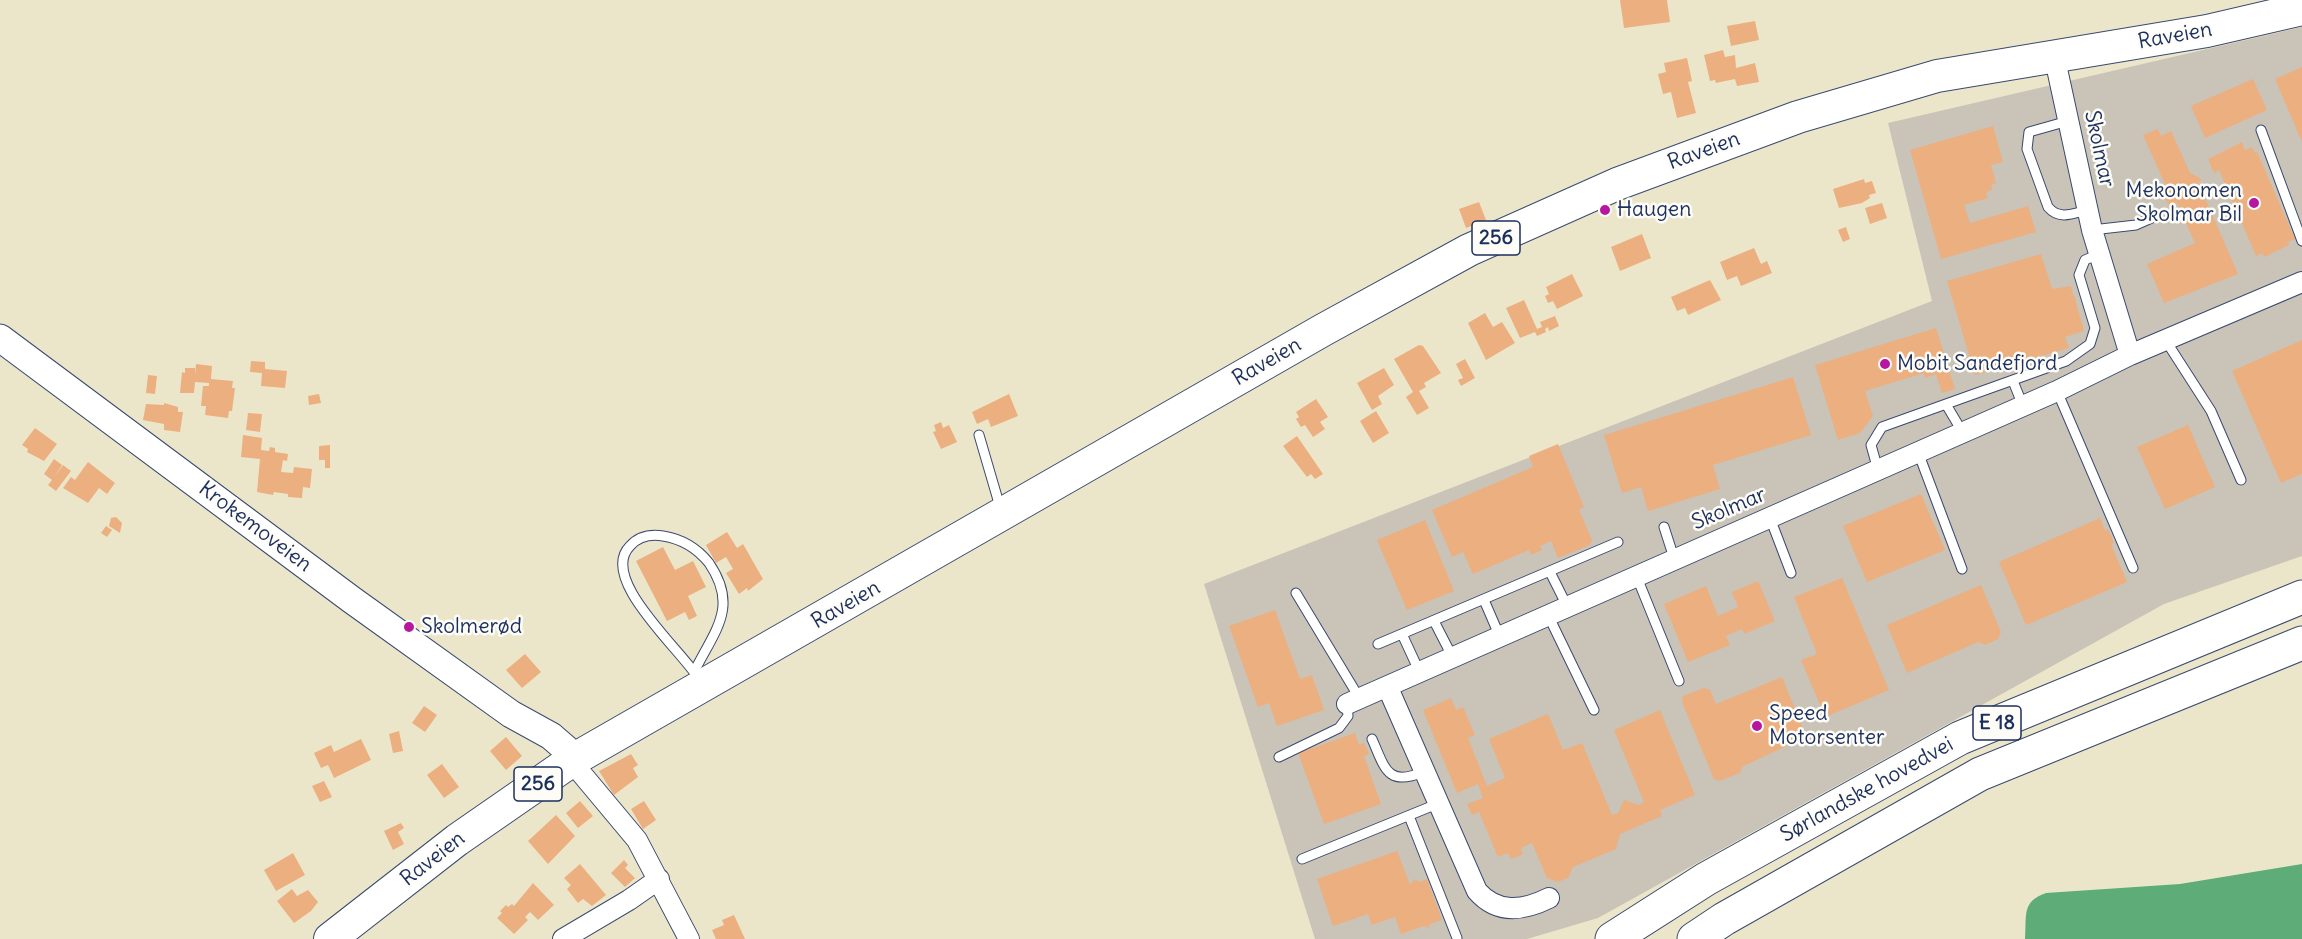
<!DOCTYPE html>
<html>
<head>
<meta charset="utf-8">
<style>
  body { margin:0 }
  canvas { display:block; background:#ebe6ca }
</style>
</head>
<body>
<canvas width="2302" height="939"></canvas>
<script>
const context = document.querySelector('canvas').getContext('2d');
context.lineJoin = 'round';
function fill(path, color) { context.fillStyle = color; context.fill(path, 'evenodd'); }
function stroke(path, color, width, dash) { context.strokeStyle = color; context.lineWidth = width; context.lineCap = dash ? 'butt' : 'round'; context.setLineDash(dash || []); context.stroke(path); }
function drawText(font, color, halo, rows, align = 'center') {
  context.font = font + ' Delius,sans-serif'; context.lineWidth = 5; context.setLineDash([]); context.textBaseline = 'middle'; context.strokeStyle = halo; context.fillStyle = color; for (const [text, x, y, turn = 0] of rows) {
    context.save(); context.translate(x, y); context.rotate((+turn || 0) * Math.PI / 180); context.textAlign = isNaN(turn) ? turn : align; if (halo) context.strokeText(text, 0, 0); context.fillText(text, 0, 0); context.restore();
  }
}
fill(new Path2D(`
  M2302,27V556L2164,604L1598,918L1527,939H1315L1204,584L1932,301L1888,123Z`), '#cac3b8');
fill(new Path2D(`
  M2302,864V939H2025C2027,915 2021,902 2046,893L2180,884Z`), '#5eac77');
fill(new Path2D(`
  M1620,0H1667L1670,22L1624,28Z
  M1755,21L1759,40L1731,46L1727,26Z
  M1723,50L1725,57L1735,55L1736,68L1755,63L1759,82L1737,86L1735,79L1716,83L1715,80L1710,81L1704,55Z
  M1687,58L1692,81L1688,82L1696,113L1677,118L1671,92L1663,94L1658,74L1666,72L1664,63Z
  M2302,67V142L2275,79Z
  M2253,79L2267,110L2205,138L2191,106Z
  M1993,126L2003,162L1991,165L1996,183L1991,185L1992,190L1986,192L1988,198L1964,205L1970,223L2028,206L2036,232L1941,259L1910,150Z
  M2158,129L2161,136L2171,131L2190,173L2200,178L2201,181L2198,182L2238,274L2164,303L2147,264L2195,243L2177,203L2169,206L2160,187L2165,184L2143,135Z
  M2242,142L2245,150L2252,147L2255,153L2257,152L2295,239L2288,242L2289,245L2264,257L2262,253L2256,256L2219,170L2214,173L2208,159Z
  M1864,179L1865,183L1872,181L1876,193L1869,195L1870,198L1862,203L1839,208L1833,189Z
  M1479,202L1486,220L1466,228L1459,209Z
  M1882,203L1887,218L1870,224L1865,208Z
  M1846,227L1850,239L1843,242L1838,230Z
  M1642,234L1651,258L1620,271L1611,247Z
  M1754,248L1761,264L1767,261L1772,273L1741,286L1737,276L1727,280L1720,262Z
  M2041,254L2052,289L2071,286L2073,294L2067,297L2074,295L2084,331L2065,337L2069,348L1975,375L1947,281Z
  M1572,274L1583,296L1557,309L1553,301L1548,303L1545,296L1549,294L1546,287Z
  M1710,280L1721,300L1688,315L1685,308L1677,311L1671,297Z
  M1524,300L1537,329L1542,327L1540,322L1555,316L1559,326L1549,331L1548,327L1545,329L1546,332L1537,336L1535,332L1520,338L1506,308Z
  M1485,313L1493,327L1502,322L1515,343L1486,360L1468,323Z
  M1936,328L1955,389L1942,393L1936,374L1925,378L1924,373L1865,391L1873,416L1860,433L1838,440L1815,365Z
  M2302,340V474L2281,483L2232,371Z
  M1419,345L1423,346L1441,373L1424,383L1426,387L1419,391L1429,408L1417,415L1406,397L1413,392L1394,359Z
  M1465,359L1475,378L1461,386L1458,380L1463,378L1456,364Z
  M251,361L265,362V369L287,371L285,388L261,386L262,373L250,372Z
  M196,364L212,366L211,379L233,381L232,388H235L232,411H229L228,418L205,415L206,406H201L203,386H209V383L195,382L194,393H180L182,372L185,373V368H195V375Z
  M1384,368L1394,385L1378,396L1382,404L1372,410L1357,383Z
  M148,375L157,376L155,394L146,393Z
  M1793,377L1811,435L1713,465L1720,489L1648,511L1641,487L1622,493L1604,435Z
  M319,394L321,403L309,405L308,396Z
  M1009,394L1018,416L991,427L988,419L977,424L972,412Z
  M1316,399L1328,417L1320,422L1325,429L1313,437L1305,425L1301,427L1296,419L1299,417L1296,412Z
  M164,403L178,407V412H183L180,432L164,430V424L143,420L146,404L164,405Z
  M1376,411L1389,433L1373,443L1360,421Z
  M248,413L262,414L260,432L246,430Z
  M941,422L943,428L949,425L957,442L941,449L933,432L936,431L934,425Z
  M2188,425L2215,487L2165,509L2137,447Z
  M35,428L57,444L44,461L27,452L28,449L22,445Z
  M243,435L262,438L261,450L269,451L270,447L275,448V452L288,454L287,461L283,460L281,472L293,473L294,467L312,469L310,488L303,487L302,498L288,497V494L274,492L273,495L257,492L260,459L241,457Z
  M1297,436L1323,474L1315,479L1311,474L1307,477L1283,446Z
  M1558,444L1584,507L1579,510L1592,540L1590,545L1558,558L1551,541L1540,546L1542,550L1531,555L1529,550L1473,574L1463,552L1452,557L1432,510L1533,467L1529,456Z
  M330,445V468H325V460H319V446Z
  M54,459L62,465L55,476L63,465L71,471L56,491L48,485L52,480L44,474Z
  M88,462L115,483L107,494L99,488L88,503L63,488L71,477L75,480Z
  M1921,494L1945,550L1867,582L1843,526Z
  M116,517L122,523L120,533L109,526L111,518Z
  M2100,518L2105,531L2108,529L2114,543L2111,544L2127,582L2026,625L1999,562Z
  M1425,520L1454,591L1407,610L1377,540Z
  M106,526L112,530L107,537L101,533Z
  M727,532L737,548L743,544L763,579L748,591L747,588L739,594L726,573L733,569L726,557L716,563L706,545Z
  M663,547L675,570L693,561L706,587L688,596L697,616L689,620L685,612L667,621L636,561Z
  M1842,578L1889,690L1825,717L1801,660L1817,654L1794,597Z
  M1758,581L1775,621L1744,634L1742,629L1726,636L1730,645L1688,662L1664,604L1706,586L1718,616L1738,607L1732,592Z
  M1981,585L2001,632L1998,639L1985,645L1978,642L1907,673L1887,625Z
  M1275,610L1300,679L1312,675L1324,710L1277,726L1269,703L1258,707L1229,626Z
  M525,654L541,672L522,688L506,670Z
  M1782,677L1805,733L1803,738L1742,767L1740,773L1719,781L1714,779L1682,702L1683,696L1704,688L1710,690L1716,704Z
  M1451,698L1456,710L1463,707L1475,735L1468,738L1487,786L1505,778L1489,739L1548,714L1563,750L1582,743L1612,815L1618,813L1624,800L1639,805L1644,802L1614,730L1660,710L1695,795L1660,810L1662,816L1620,834L1616,849L1573,867L1568,878L1558,882L1547,878L1532,843L1521,848L1523,854L1511,859L1508,853L1498,857L1479,812L1472,815L1467,804L1483,798L1478,784L1457,793L1423,710Z
  M424,706L437,715L425,732L412,723Z
  M399,731L403,751L393,753L389,734Z
  M1355,733L1359,745L1364,743L1369,754L1364,756L1381,804L1324,824L1298,753Z
  M506,737L522,756L506,770L490,751Z
  M361,739L371,760L334,778L328,765L321,768L314,753L331,745L334,752Z
  M631,754L638,765L633,768L638,777L614,795L599,771Z
  M442,764L459,787L444,798L427,775Z
  M324,781L332,797L320,802L312,786Z
  M580,801L593,816L578,828L566,813Z
  M644,801L656,820L643,829L631,809Z
  M556,815L575,836L548,864L528,841Z
  M401,823L404,828L398,832L404,844L393,850L384,831Z
  M1397,851L1410,885L1415,879L1420,882L1427,879L1442,920L1430,924L1428,928L1424,926L1401,934L1395,917L1372,925L1368,914L1333,926L1317,879Z
  M293,853L305,875L276,891L264,870Z
  M624,860L628,865L625,868L635,878L625,887L611,873Z
  M580,864L606,895L592,906L583,899L578,903L567,889L571,885L564,878Z
  M533,883L554,905L538,920L530,912L525,917L528,920L514,934L497,918L502,913L500,911L506,905L508,907L512,904L514,906Z
  M292,889L297,896L308,890L318,902L311,911L294,923L277,901Z
  M734,915L745,939H716L712,930L724,925L722,920Z`), '#ecaf80');
const lane = new Path2D(`
  M2068,121L2029,132L2027,149L2048,207C2059,220 2072,214 2087,210
  M2261,130L2302,241
  M2092,230L2136,225L2154,217
  M2166,341L2211,411L2241,480
  M2013,381L2023,406
  M2057,391L2133,568
  M1947,406L1963,433
  M979,435L998,500L1004,509
  M1918,452L1962,569
  M1878,470L1871,445L1882,427L2066,361L2090,344L2095,328L2079,275L2085,260L2099,254
  M1770,518L1791,573
  M1664,527L1674,558
  M1550,572L1567,606
  M1636,575L1679,681
  M1296,593L1360,699
  M1484,600L1500,637
  M1548,615L1594,710
  M1434,621L1453,658
  M1402,634L1420,673
  M1378,644L1618,542
  M694,672C715,630 739,607 709,563C697,548 682,539 663,536C650,534 639,536 630,546C597,579 685,653 701,682
  M1372,739C1385,768 1387,787 1423,772
  M1279,757L1339,728L1348,716L1347,704
  M1409,816L1457,938
  M1302,859L1437,804`);
const street = new Path2D(`
  M2054,55L2092,230L2130,355
  M1388,688L1477,891C1497,914 1523,911 1549,898
  M1347,704L2057,391L2130,355L2302,282
  M571,761L637,840L689,939
  M563,939L629,900L659,879`);
const secondary = new Path2D(`
  M0,338L352,600L511,714L551,736L566,749L571,761`);
const primary = new Path2D(`
  M330,939L457,840L571,761L1323,330L1469,250L1617,184L1798,117L1937,76L2207,31L2302,9`);
const highway = new Path2D(`
  M1612,939L1706,879L1960,738L2302,597
  M1694,939L1724,919L1980,774L2302,643`);
stroke(lane, '#3a4a6e', 11);
stroke(street, '#3a4a6e', 22);
stroke(secondary, '#3a4a6e', 29);
stroke(primary, '#3a4a6e', 34);
stroke(highway, '#3a4a6e', 35);
stroke(lane, '#fff', 9);
stroke(street, '#fff', 20);
stroke(secondary, '#fff', 27);
stroke(primary, '#fff', 32);
stroke(highway, '#fff', 33);
for (const [x, y, r, color] of [
  [2254,203,6,"#b5179e"],
  [1605,210,6,"#b5179e"],
  [1885,364,6,"#b5179e"],
  [409,627,6,"#b5179e"],
  [1757,726,6,"#b5179e"]
]) { const dot = new Path2D(); dot.arc(x, y, r, 0, 2 * Math.PI); context.fillStyle = color; context.fill(dot); stroke(dot, '#fdfcf7', 2); }
for (const [x, y, w] of [
  [1496,238,48],
  [1997,723,48],
  [538,784,48]
]) { const box = new Path2D(); box.roundRect(x - w / 2, y - 17, w, 34, 4.5); context.fillStyle = '#fdfcf7'; context.fill(box); stroke(box, '#1b2f5e', 1.5); }
drawText('bold 20px', '#1b2f5e', null, [
  ["256",1496,238],
  ["E 18",1997,723],
  ["256",538,784]
]);
drawText('21px', '#1b2f5e', '#fdfcf7', [
  ["Raveien",2175,36,-10],
  ["Skolmar",2099,149,78],
  ["Raveien",1704,151,-20],
  ["Raveien",1267,362,-30],
  ["Skolmar",1729,509,-23],
  ["Krokemoveien",255,527,37],
  ["Raveien",846,605,-30],
  ["Sørlandske hovedvei",1867,790,-29],
  ["Raveien",433,859,-38]
]);
drawText('21px', '#1b2f5e', '#fdfcf7', [
  ["Mekonomen",2242,191,"right"],
  ["Skolmar Bil",2242,215,"right"],
  ["Haugen",1617,210],
  ["Mobit Sandefjord",1897,364],
  ["Skolmerød",421,627],
  ["Speed",1769,714],
  ["Motorsenter",1769,738]
], 'left');
</script>
</body>
</html>
